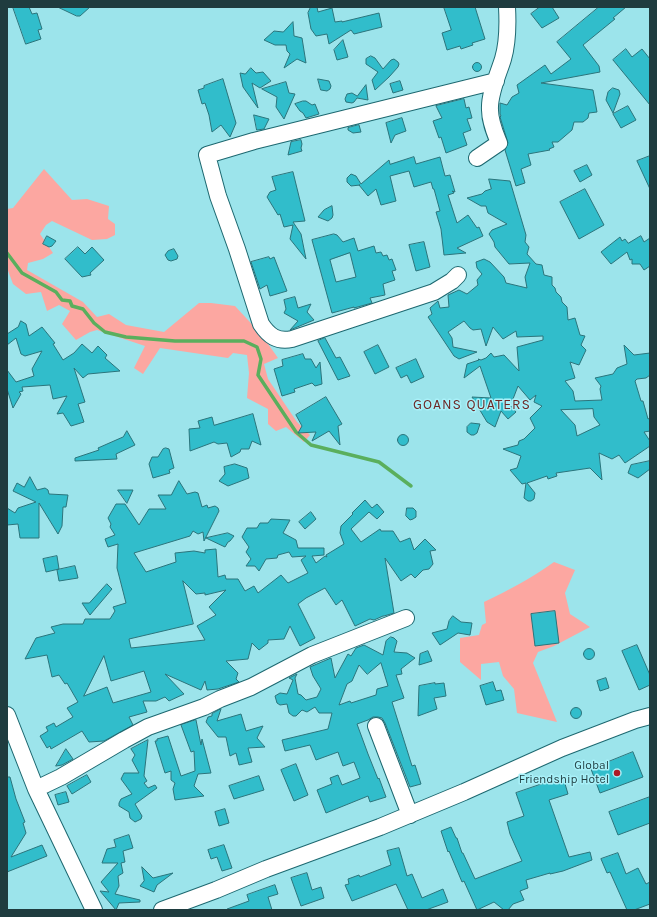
<!DOCTYPE html>
<html>
<head>
<meta charset="utf-8">
<style>
  body { margin:0 }
  #map { position:relative; width:657px; height:917px; overflow:hidden; background:#9ce4eb; font-family:Karla,sans-serif }
  canvas { display:block }
  .frame { position:absolute; inset:0; border:8px solid #1f3c3f; pointer-events:none }
</style>
</head>
<body>
<div id="map">
<canvas width="657" height="917"></canvas>
<div class="frame"></div>
</div>
<script>
const context = document.querySelector('canvas').getContext('2d');
context.lineJoin = 'round';
function fill(path, color) { context.fillStyle = color; context.fill(path, 'evenodd'); }
function stroke(path, color, width, dash) { context.strokeStyle = color; context.lineWidth = width; context.lineCap = dash ? 'butt' : 'round'; context.setLineDash(dash || []); context.stroke(path); }
function drawText(font, color, halo, rows, align = 'center') {
  context.font = font + ' Karla,sans-serif'; context.lineWidth = 3; context.setLineDash([]); context.textBaseline = 'middle'; context.strokeStyle = halo; context.fillStyle = color; for (const [text, x, y, turn = 0] of rows) {
    context.save(); context.translate(x, y); context.rotate((+turn || 0) * Math.PI / 180); context.textAlign = isNaN(turn) ? turn : align; if (halo) context.strokeText(text, 0, 0); context.fillText(text, 0, 0); context.restore();
  }
}
fill(new Path2D(`
  M44,169L72,200L87,199L109,206L108,219L115,224V235L107,239L92,240L52,221L46,225L40,234L53,253L43,259L28,263L27,270L83,302L97,317L109,314L126,325L164,332L199,303H211L235,306L261,334L278,358L264,364L268,379L297,422L310,435L304,442L286,427L276,431L268,424V409L247,398L249,373L247,355L233,353L228,358L160,348L143,374L134,368L145,346L97,330L90,332L76,340L62,324L70,311L59,305L47,311L41,292L26,294L13,284L7,268V209L13,208Z
  M554,562L575,570L565,593L570,614L590,627L554,646L538,652L533,663L557,722L517,713L514,689L503,676L499,662L481,664V680L460,662V638L479,635L482,625L486,623L484,602C509,590 532,578 554,562Z`), '#fca7a1');
stroke(new Path2D(`
  M7,253L22,273L56,292L62,300L70,301L72,306L83,309L94,323L105,332L126,337L175,341H244L257,347L261,359L258,375L296,432L311,445L379,462L411,486`), '#5aaf5d', 3.5);
const building = new Path2D(`
  M13,7H29L32,14L37,13L42,29L38,30L41,39L26,44Z
  M58,7H90L80,16H77Z
  M311,7H317L318,12L332,8L335,22L342,21V22L379,13L382,27L354,34L351,30L329,44L327,34L316,36L311,29L308,13Z
  M444,7H475L485,39L472,43L473,45L461,49L460,46L447,50L442,33L451,30Z
  M540,7H552L559,18L542,28L531,14Z
  M599,7H626L613,18L615,19L583,45L599,66L600,72L541,83L593,90L597,112L589,113L588,118L583,122H574L572,130L558,142H552L554,147L549,149L550,150L528,154L531,165L521,169L525,183L516,186L505,150L508,143L500,117L501,116L500,114V103L507,105L512,97L519,93L517,85L545,65L551,74L571,59L557,42Z
  M293,22L294,36L302,38L306,63L297,59L284,68L290,54L287,51L286,45H275L264,40L274,31L283,32Z
  M343,40L348,57L337,60L334,50Z
  M626,49L632,57L642,49L650,59V105L613,60Z
  M371,56L375,58L383,69L391,60L394,59L398,62L399,64L398,67L389,77L375,90L372,80L378,72L366,64V59Z
  M472.5 67a4.5 4.5 0 1 1 9 0a4.5 4.5 0 1 1-9 0Z
  M251,68L256,73L263,72L271,81L260,88L252,83L258,108L243,87L240,73L245,74Z
  M223,79L236,123L230,137L221,125L212,132L209,115L205,103L202,104L198,90L204,88V86Z
  M318,79L329,81L331,86L330,89L327,91L321,90Z
  M400,81L403,90L393,93L390,84Z
  M286,82L289,93L295,94L284,119L276,107L277,97L262,89Z
  M366,85L368,100L357,98L354,102L352,103L346,102L345,99L347,94L352,93L357,96Z
  M613,88L619,90L620,94L613,113L606,100L608,92Z
  M464,99L466,108L469,107L472,118L467,119L471,130L463,133L467,145L446,153L441,137L439,138L433,121L442,118L436,106Z
  M303,101H306L312,105L315,104L319,114L306,118L303,113L300,111L295,104Z
  M628,106L636,120L621,128L613,114Z
  M254,115L269,119L264,129L257,130Z
  M402,118L406,131L395,135L391,143L386,123Z
  M359,125L361,132L353,133L348,130V128Z
  M301,140L302,144L301,148L302,151L288,155L291,142Z
  M650,156V189L637,161Z
  M414,157L416,164L440,157L445,176L450,175L455,192L452,191L454,193L448,195L457,223L468,215L477,228L479,227L483,236L457,248L466,253L444,255L441,229L436,212L440,211L434,189H433L431,182L414,187L409,171L390,176L396,201L381,205L376,189L368,196L359,185H360L351,186L347,182V178L351,174L356,176L361,184L389,160L390,164Z
  M587,165L592,175L580,182L574,171Z
  M293,172L305,221L293,222L301,234L306,259L290,239L293,225L284,227L280,214L278,215L267,197L270,192L276,190L272,177Z
  M489,179L510,181L526,235L525,242L529,247L527,254L536,264L542,265L544,275L552,277V285L555,288L556,292L561,297L562,302L567,307L568,320L575,318L580,335L585,336L581,345L586,350L579,365L570,362L575,378L565,381L573,391L575,401L602,400L600,389L601,386L595,378L613,374L617,368L627,364L624,345L634,355L650,353V375L646,378L637,379L635,381L641,401H643L648,419L650,418V431L644,432L650,441V446L625,463L619,455L612,459L599,453L602,480L590,468L556,473L557,476L548,479L547,476L527,483L535,493L534,499L531,501H528L524,498L526,483L522,484L510,470L517,468L521,456L503,449L518,445L519,441L524,439L535,428L530,418L542,406L534,402L536,395L530,400L518,386L513,399L508,403L516,412L508,419L501,411L495,427L487,422L472,397L491,398L480,366L464,378L467,364L479,360L478,359L481,360L486,358L491,353L494,357L504,355L519,371L517,347L543,340V336L517,337L516,331L503,339L493,327L486,346L481,329L473,330L470,328L464,321L448,332L452,338L453,347L477,352L459,359L454,356L428,317L432,314L430,308L438,301L440,308L449,307L448,295L459,290L467,294L478,285L477,280L482,274L477,268L476,262L484,259L490,262L504,277L506,283L527,288L525,277L530,263L509,264L495,247L494,242L489,234L492,230L507,224L488,213L486,206H481L467,198L482,194L485,191L491,189ZM593,409L594,417L600,425L577,436L575,425L561,410Z
  M585,189L604,225L579,239L560,202Z
  M332,206L333,215L332,218L328,221L318,217L324,210Z
  M334,234L337,235L343,242L354,238L358,251L374,246L376,253L381,252L383,256L387,255L389,260L392,259L396,270L392,271L395,280L383,284L385,295L370,298L372,303L354,308V307L332,313L312,240ZM350,253L356,277L336,282L330,260Z
  M47,236L56,241L52,246L49,247L43,244Z
  M641,236L644,242L650,238V266L644,270L640,264H632V259L630,260L627,252L611,264L601,252L620,237L622,241L625,239L628,243Z
  M424,242L430,267L416,271L409,245Z
  M78,247L85,254L92,247L104,260L90,273L91,275L82,277L65,259Z
  M174,249L178,256L177,259L171,261L168,260L165,255L168,251Z
  M269,257L270,259L274,257L287,291L270,296L267,285L260,289L251,262Z
  M295,297L298,308L311,304L307,312L314,320L290,330L298,321L284,313L286,309L284,300Z
  M21,321L26,324L29,336L42,327L55,343L53,344L63,360L74,353L82,344L92,353L98,346L107,355L105,358L120,371L88,374L83,378L74,368L85,402L78,404L84,422L71,426L63,413L57,414L67,396L53,399L50,385L22,387L23,391L19,392L21,394L13,408L7,389V370L16,382L34,376L32,369L42,351L25,356L21,354L16,338L7,345V334L18,327Z
  M325,338L336,358L340,357L350,376L338,380L318,341Z
  M378,345L389,367L375,374L364,352Z
  M303,354L305,359H311L316,368L320,362L322,384L315,386L312,383L294,389L295,392L282,396L274,369L283,366L282,360Z
  M416,359L424,377L411,383L407,375L401,378L396,368Z
  M326,397L342,424L338,426L340,445L329,431L312,441L316,432L298,433L302,426L296,415Z
  M253,414L261,445L252,441L249,449H241L240,452L231,457L227,443L218,444L214,442L190,451L189,429L200,428L198,421L212,417L214,425Z
  M471,423L480,424L477,433L474,435H471L467,432V427Z
  M127,431L135,445L116,454L117,459L75,461V458L99,450L98,448L123,437Z
  M397.5 440a5.5 5.5 0 1 1 11 0a5.5 5.5 0 1 1-11 0Z
  M166,448L169,449L174,468L169,470L170,473L153,478L149,464L152,457H158L163,449Z
  M650,461V469L638,478L628,473L631,465Z
  M235,464L247,468L249,478L228,486L219,481L225,474L224,467Z
  M30,477L37,490L45,488L48,490L49,494L68,495L66,507H63L62,526L58,534L39,503V538H20L18,524L7,525V508L15,513L18,508L36,502L13,491L17,483L24,487Z
  M179,481L187,494L195,492L198,493L202,507L207,505L208,508L215,506L218,508L219,511L204,541L203,532L198,534L193,531L190,536L134,553L146,572L176,562L175,553L194,551L205,553V550L216,549L218,577L225,575L226,579H238L245,591L254,586L258,593L281,575L288,583L308,573L301,560L306,556L292,557L289,552L278,555L277,558L266,559L259,571L255,566H246L251,559L246,552L249,547L242,537L247,528H257L260,523H268L271,519L290,520L283,533L296,540L298,548H324V555L312,556L316,563L325,556L327,557L326,555L344,544L340,533L341,526L353,514L352,513L365,500L372,508L377,504L384,512L377,519L369,512L351,529L361,542L380,529L381,531H393L400,542L410,538L414,550L425,539L436,550L430,551L433,564L429,569L423,570L415,578L411,574L401,581L385,558L394,613L384,616H383L374,620L370,619L355,626L342,600L336,605L325,588L306,598L298,604L315,638L300,646L290,626L284,639L268,640V643L259,650L252,643L248,659L226,661L238,673L236,679L239,682L218,689L207,690L205,681L201,690L165,674L184,694L169,701L165,697L156,701H143L147,712L129,717L133,725L104,741L89,742L82,731L51,749L50,746L47,748L40,736L48,731L46,727L54,723L56,727L73,717L67,708L78,702L67,683L65,684L59,675L52,677L47,655L25,659L36,638L55,633L51,627L63,624H83L85,619H110L115,611L113,607L126,603L117,568L118,544L108,547L105,539L115,535L110,527L111,524L108,518L116,504H125L139,525L149,509H166L158,495H171ZM183,581L196,594L205,593V595L226,590L209,607L216,615L197,626L205,640L131,648L129,639L193,624ZM104,656L111,681L144,671L151,692L113,703L107,687L84,696Z
  M118,490H133L127,503Z
  M407,508H413L416,511V517L413,519L410,520L406,516Z
  M311,512L316,519L305,529L299,522Z
  M228,533L234,536L230,541L228,542L225,547L206,538Z
  M57,556L59,569L46,572L43,559Z
  M75,566L78,578L59,581L57,570Z
  M107,584L112,589L90,615L82,603H89Z
  M555,611L559,643L535,646L531,614Z
  M453,616L461,622L472,623L470,635L458,633L440,645L432,633L447,629L449,621Z
  M391,637L394,638L397,641L394,652L407,653L415,658L401,669L402,674L396,675L404,698L392,702L412,766L415,765L421,784L410,787L385,723L382,718L378,717H373L368,720L357,724L368,754L378,779L379,778L386,797L370,802L368,796L326,813L317,790L332,784L330,778L338,775L342,785L360,778L354,762L343,766L338,752L316,760L310,745L285,751L282,740L328,729L332,713H319L315,707L307,712L302,710L296,716H293L289,713L287,704L280,705L277,703L275,696L280,693L287,694L293,680L289,678L297,674L295,678L298,694L301,695L306,700L317,697L321,689L313,676L310,667L331,658L335,678L348,654L351,656L356,648L364,645L383,655L386,641ZM381,663L388,686L377,689L376,695L351,703L350,701L339,705L347,684L352,681L359,665L367,674Z
  M637,645L650,675V685L639,690L622,651Z
  M583.5 654a5.5 5.5 0 1 1 11 0a5.5 5.5 0 1 1-11 0Z
  M428,651L432,661L419,665L420,654Z
  M606,678L609,688L600,691L597,681Z
  M493,682L496,691L501,690L504,700L486,705L480,686Z
  M435,683V684L444,683L446,696L434,698L437,709L418,716L419,686Z
  M570.5 713a5.5 5.5 0 1 1 11 0a5.5 5.5 0 1 1-11 0Z
  M221,709L217,721L241,714L246,731L263,726L257,738L265,747L248,748L252,762L239,765L236,753L230,756L226,737H218L206,722L208,717L212,716V714Z
  M196,720L201,745L202,739L211,773L198,774L194,786L204,796L175,800L173,789L175,783L171,780V771L165,773L155,741H157V739L168,736L181,776L195,771L194,751L191,752L181,725Z
  M148,740L144,776L147,781L144,783L148,788L155,785L157,788L135,804L142,816L141,819L135,822L130,818L129,812L119,806V803L121,799L132,794L121,779L124,773H139L132,760L135,755L131,749Z
  M66,749L73,759L62,765L56,766Z
  M633,752L643,777L600,793L591,769Z
  M296,764L308,795L294,801L281,770Z
  M87,775L91,782L72,794L67,786Z
  M259,776L264,790L234,799L229,786Z
  M7,777H10L16,799L25,822L23,823L26,833L11,857L42,845L47,856L7,872Z
  M563,777L568,794L549,800L569,857L590,852L592,860L563,871L550,874V873L526,880L528,888L520,891L524,900L513,904L508,910H504L494,902L477,910L464,881L462,882L449,851L448,852L441,831L451,827L456,838H457L462,853H463L475,879L522,861L510,834L507,822L524,816L516,793Z
  M66,792L69,802L58,805L55,795Z
  M650,797V823L618,835L609,812Z
  M225,809L229,823L219,826L215,812Z
  M129,835L133,848L123,851L125,862L121,863L123,873L118,876L119,886L115,894L140,900V902L119,903L116,910L100,891L109,892L101,882L118,863H102L107,849L116,847L114,840Z
  M224,845L232,868L222,871L217,857L211,859L208,850Z
  M399,848L407,876L412,874L422,898L443,889L448,902L426,910H408L396,884L352,901L345,885L349,884L348,879L359,875L360,877L391,865L387,851Z
  M618,853L626,874L638,868L646,884L650,882V904L634,910H627L610,872L607,873L601,859Z
  M142,867L153,878L173,873L157,885L154,892L140,886L144,881Z
  M307,873L312,890L321,887L324,898L301,906L291,878Z
  M275,885L278,894L268,897L272,910H228L227,909L249,901L247,895Z`);
fill(building, '#31bdcb');
stroke(building, '#2b747b', 1);
const minor = new Path2D(`
  M477,158L499,143C495,133 490,122 490,110C489,94 498,75 503,59C508,42 508,25 507,7
  M458,275L452,281L434,292L292,339C277,342 269,336 261,324L237,249L218,196L207,155L254,141L496,81
  M7,715L36,789L94,910
  M376,726L410,815
  M36,789L61,777L124,740L148,727L204,707L220,699L251,687L312,655L406,618
  M162,910L216,890L266,869L380,827L464,792L562,748L635,720L650,716`);
stroke(minor, '#1d6870', 18);
stroke(minor, '#fff', 16);
for (const [x, y, r, color] of [
  [617,773,4,"#ad1a25"]
]) { const dot = new Path2D(); dot.arc(x, y, r, 0, 2 * Math.PI); context.fillStyle = color; context.fill(dot); stroke(dot, '#a9f1f9', 1.5); }
drawText('12px', '#1f3c3f', '#a9f1f9', [
  ["Global",609,766],
  ["Friendship Hotel",609,780]
], 'right');
context.letterSpacing = '1px';
drawText('14px', '#6e2826', '#a9f1f9', [
  ["GOANS QUATERS",472,405]
]);
context.letterSpacing = '0px';
</script>
</body>
</html>
